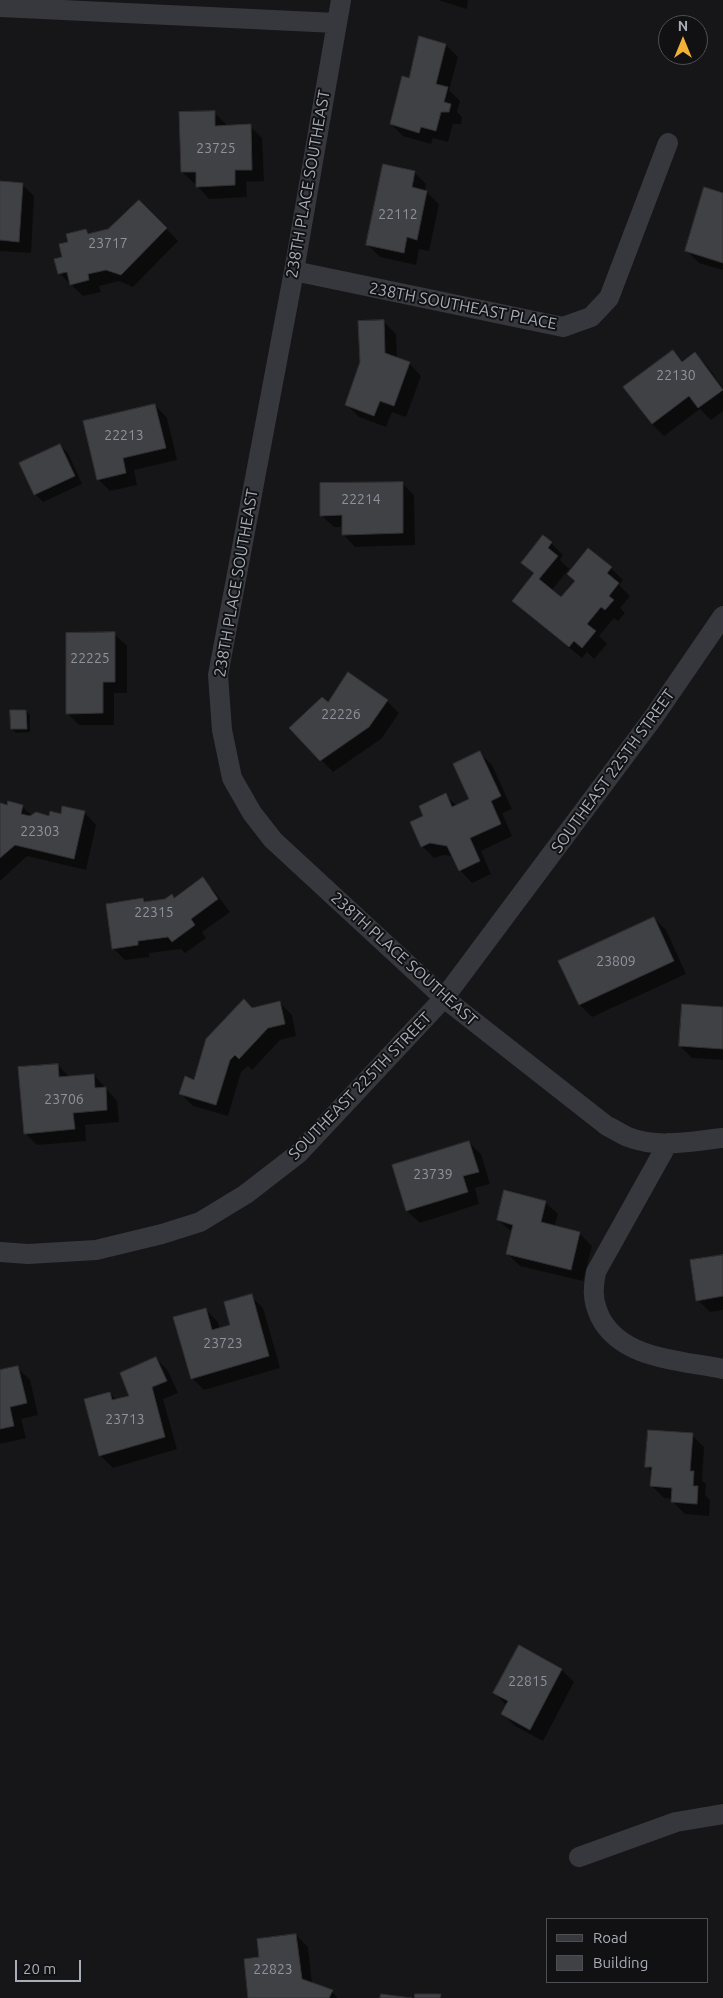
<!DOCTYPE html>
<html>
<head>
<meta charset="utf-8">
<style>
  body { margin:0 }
  #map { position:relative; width:723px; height:1998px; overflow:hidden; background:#161618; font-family:Ubuntu,sans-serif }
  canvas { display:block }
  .legend { position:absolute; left:546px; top:1918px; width:162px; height:65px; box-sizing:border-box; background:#111113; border:1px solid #4d4f55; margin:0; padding:6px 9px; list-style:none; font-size:15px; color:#a8adb8 }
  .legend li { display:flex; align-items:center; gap:10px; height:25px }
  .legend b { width:25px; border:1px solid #4d4f55 }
  .north { position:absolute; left:658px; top:15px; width:50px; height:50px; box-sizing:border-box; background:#111113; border:1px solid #4d4f55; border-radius:50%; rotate:0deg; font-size:14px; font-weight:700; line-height:20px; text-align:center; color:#a8adb8 }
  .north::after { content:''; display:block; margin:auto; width:18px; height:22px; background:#f2b134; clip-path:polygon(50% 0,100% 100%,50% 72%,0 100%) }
  .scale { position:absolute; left:15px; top:1960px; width:66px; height:22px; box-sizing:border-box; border:2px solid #a8adb8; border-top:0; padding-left:6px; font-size:15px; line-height:18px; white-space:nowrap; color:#a8adb8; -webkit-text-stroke:4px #111113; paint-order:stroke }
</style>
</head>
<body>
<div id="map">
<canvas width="723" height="1998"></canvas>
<ul class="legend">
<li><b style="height:6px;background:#37383d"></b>Road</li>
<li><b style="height:14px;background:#404145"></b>Building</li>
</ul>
<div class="north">N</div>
<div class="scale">20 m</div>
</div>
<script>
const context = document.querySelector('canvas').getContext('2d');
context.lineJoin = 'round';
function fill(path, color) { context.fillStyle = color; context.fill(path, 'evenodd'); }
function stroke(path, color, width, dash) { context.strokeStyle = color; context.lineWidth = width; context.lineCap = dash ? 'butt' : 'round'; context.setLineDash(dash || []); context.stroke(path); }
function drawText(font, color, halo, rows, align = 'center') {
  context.font = font + ' Ubuntu,sans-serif'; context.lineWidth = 4; context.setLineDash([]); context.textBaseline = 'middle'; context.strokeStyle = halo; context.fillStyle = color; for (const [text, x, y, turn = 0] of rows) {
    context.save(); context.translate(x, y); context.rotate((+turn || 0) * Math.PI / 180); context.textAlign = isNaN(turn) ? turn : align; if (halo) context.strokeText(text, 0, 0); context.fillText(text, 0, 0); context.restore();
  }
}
fill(new Path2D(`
  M438,0H468L467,9Z
  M420,37L446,45L458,57L449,90L460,101L457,112L462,117L461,124H453L448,142L433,138L431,144L403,136L391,124L409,80Z
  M214,112L226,124V127L250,126L262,138L264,181L246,182L247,197L209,199L197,186V184H195L182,172Z
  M414,172L426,184L425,191L439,204L429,251L419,249L416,265L380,257L368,245Z
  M0,182L22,184L34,196L31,253L0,251Z
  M723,194V270L699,263L686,250Z
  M139,201L178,241L133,287L119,281L99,286L101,292L83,296L59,273L69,243L86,231L90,234L109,230Z
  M384,322L396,334L397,359L409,363L421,376L406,417L392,412L386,427L359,417L346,404Z
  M673,351L684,362L695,354L707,366L723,388V411L711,420L700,409L664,436L652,424L625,387Z
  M155,405L167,418L177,460L134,470L137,485L110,491L98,479Z
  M60,445L68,453L82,484L43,502L35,494Z
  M402,483L414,495L415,545L355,547L343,534V527H334L321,515Z
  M551,543L563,555L560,560L569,569L551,591L562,599L611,568L623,580L619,585L630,596L620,608L625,613L618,621L614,618L599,636L607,644L594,659L587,652L582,658L526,613L514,601L535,574L523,563Z
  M114,634L127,646V693H114V725H79L67,713Z
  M387,701L399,713L381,739L333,772L291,728Z
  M26,711L30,715V732L16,733L12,729Z
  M480,753L492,765L512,809L502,813L512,836L481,851L491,874L472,883L460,870L454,856L443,855L434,858L422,846L425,817L445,795L457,806L471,799Z
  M0,805L8,807L22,806L32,816L50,817L84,812L96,825L86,870L27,856L0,881Z
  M202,879L214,891L230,912L202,932L206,938L185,953L181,949L149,953V957L125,960L113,948L143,900L147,903L175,899Z
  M654,918L666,930L686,974L592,1017L580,1005Z
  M280,1003L292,1015L296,1036L280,1040L252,1070L248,1066L241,1072L228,1116L193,1106L181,1094L195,1082L252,1009Z
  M723,1008V1060L692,1058L680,1046Z
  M58,1065L69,1077L94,1075L117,1101L119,1122L85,1125L86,1141L37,1145L25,1133Z
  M468,1142L481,1154L490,1184L475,1188L479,1204L420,1223L407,1211L393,1166Z
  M545,1202L558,1214L554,1227L579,1233L592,1246L583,1281L520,1266L508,1254L513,1233L498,1220Z
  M723,1256V1310L710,1312L698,1300Z
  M251,1296L263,1308L280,1368L204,1390L192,1378L206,1310L218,1322L220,1329L232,1326Z
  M156,1358L168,1371L178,1393L163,1399L177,1449L113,1468L100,1455L109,1393L117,1400L131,1397Z
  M17,1367L30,1380L38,1415L21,1419L26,1438L0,1444V1372Z
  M692,1435L704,1447L702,1481L706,1484L705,1495L710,1500L709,1516L685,1514L673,1502V1499L664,1498L652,1486V1472L647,1466Z
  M519,1646L562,1670L574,1682L543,1741L515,1726L503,1714L507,1706L495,1693Z
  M296,1935L308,1947L312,1984L332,1992L338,1998H250L260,1958Z`), '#0007');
const building = new Path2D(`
  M419,36L446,44L436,84L448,87L444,102L451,104L449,112H441L436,131L421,127L419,133L390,124L402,76L409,78Z
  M215,111V126L251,124L252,170H235V185L196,187V172H181L179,112Z
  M383,164L415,171L412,187L427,191L417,240L407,237L404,253L366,245Z
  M0,181L23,183L19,242L0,240Z
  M704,187L723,193V263L685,251Z
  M139,200L167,228L121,275L106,270L88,274L89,280L70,285L67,272L58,274L54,259L62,257L59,244L68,242L66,234L86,229L88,234L108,229Z
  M384,320L385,353L410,362L394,406L380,401L374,416L345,405L360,362L358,321Z
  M673,350L682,362L695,352L723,390L698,408L689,396L652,424L623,387Z
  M155,404L166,448L123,458L126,473L97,480L83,421Z
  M60,444L75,476L34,495L19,463Z
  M403,482V533L342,535V515L320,516V483Z
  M543,535L552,542L548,548L558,556L539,579L561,597L575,581L567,574L588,548L612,567L607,573L619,583L609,596L614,600L605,610L601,607L587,624L596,631L582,648L574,641L569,647L512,601L534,573L521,563Z
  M115,632V682H103V713L66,714V633Z
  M348,672L388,700L369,727L320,761L289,728L322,697L328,702Z
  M10,710H26L27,729H11Z
  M480,751L501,796L491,801L501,824L470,838L480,861L459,871L447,846L430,843L421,847L410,822L423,816L419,806L446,793L452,807L469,799L453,764Z
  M8,801L23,805L21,814L30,816L36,812L49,816L50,811L61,814L62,806L85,811L74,859L15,845L0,858V803L7,805Z
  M203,877L218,899L191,919L195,925L172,942L168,937L138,941V945L112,949L106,904L143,898L144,902L165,899L172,894L174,898Z
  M654,917L674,961L579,1005L558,961Z
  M244,999L252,1008L280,1001L285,1024L268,1028L239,1059L235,1055L230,1060L216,1105L179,1094L185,1076L194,1080L206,1039Z
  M682,1004L723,1007V1049L679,1046Z
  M58,1064L59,1077L94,1074L95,1088L106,1087L107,1110L73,1113L75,1129L24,1134L18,1067Z
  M469,1141L479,1172L463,1176L468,1192L406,1211L392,1165Z
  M504,1190L546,1201L541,1222L580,1232L571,1270L506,1254L513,1225L497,1220Z
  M723,1255V1296L696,1301L690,1260Z
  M252,1294L269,1356L191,1379L173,1317L206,1308L212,1330L230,1325L224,1302Z
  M156,1357L167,1381L152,1387L165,1437L99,1456L84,1399L110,1392L112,1400L129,1396L120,1373Z
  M18,1366L27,1403L10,1407L14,1426L0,1429V1370Z
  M648,1430L693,1433L690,1471H694L693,1486H698L697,1504L671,1502L672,1488L650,1486L652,1467H645Z
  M519,1645L562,1669L530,1730L501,1714L508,1701L493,1693Z
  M296,1934L302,1979L333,1990L329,1998H248L244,1959L259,1957L257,1939Z
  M381,1994L412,1998H380Z
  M415,1994H441L440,1998H415Z`);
fill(building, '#404145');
stroke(building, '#303034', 1);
stroke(new Path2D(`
  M341,0L294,271L218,675L222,730L232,778L252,813L273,840L444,998L607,1126C614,1129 621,1134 628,1137C658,1149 693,1141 723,1138
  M0,7L336,23
  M294,271L563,327L591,317L609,298L668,143
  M668,1143L596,1272C595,1279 593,1287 594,1295C594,1302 597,1310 600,1317C622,1360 681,1360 723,1369
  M0,1252L28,1254L96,1250L162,1234L200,1222L246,1194L299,1153L444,998L653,718L723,616
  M579,1857L676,1822L723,1814`), '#37383d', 20);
drawText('14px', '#8e929b', null, [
  ["23725",216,148],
  ["22112",398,214],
  ["23717",108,243],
  ["22130",676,375],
  ["22213",124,435],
  ["22214",361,499],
  ["22225",90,658],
  ["22226",341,714],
  ["22303",40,831],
  ["22315",154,912],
  ["23809",616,961],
  ["23706",64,1099],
  ["23739",433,1174],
  ["23723",223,1343],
  ["23713",125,1419],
  ["22815",528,1681],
  ["22823",273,1969]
]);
drawText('16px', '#a8adb8', '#111113', [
  ["238TH PLACE SOUTHEAST",308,184,-80],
  ["238TH SOUTHEAST PLACE",463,306,11],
  ["238TH PLACE SOUTHEAST",236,583,-80],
  ["SOUTHEAST 225TH STREET",613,771,-54],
  ["238TH PLACE SOUTHEAST",404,959,42],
  ["SOUTHEAST 225TH STREET",360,1086,-46]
]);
</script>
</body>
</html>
